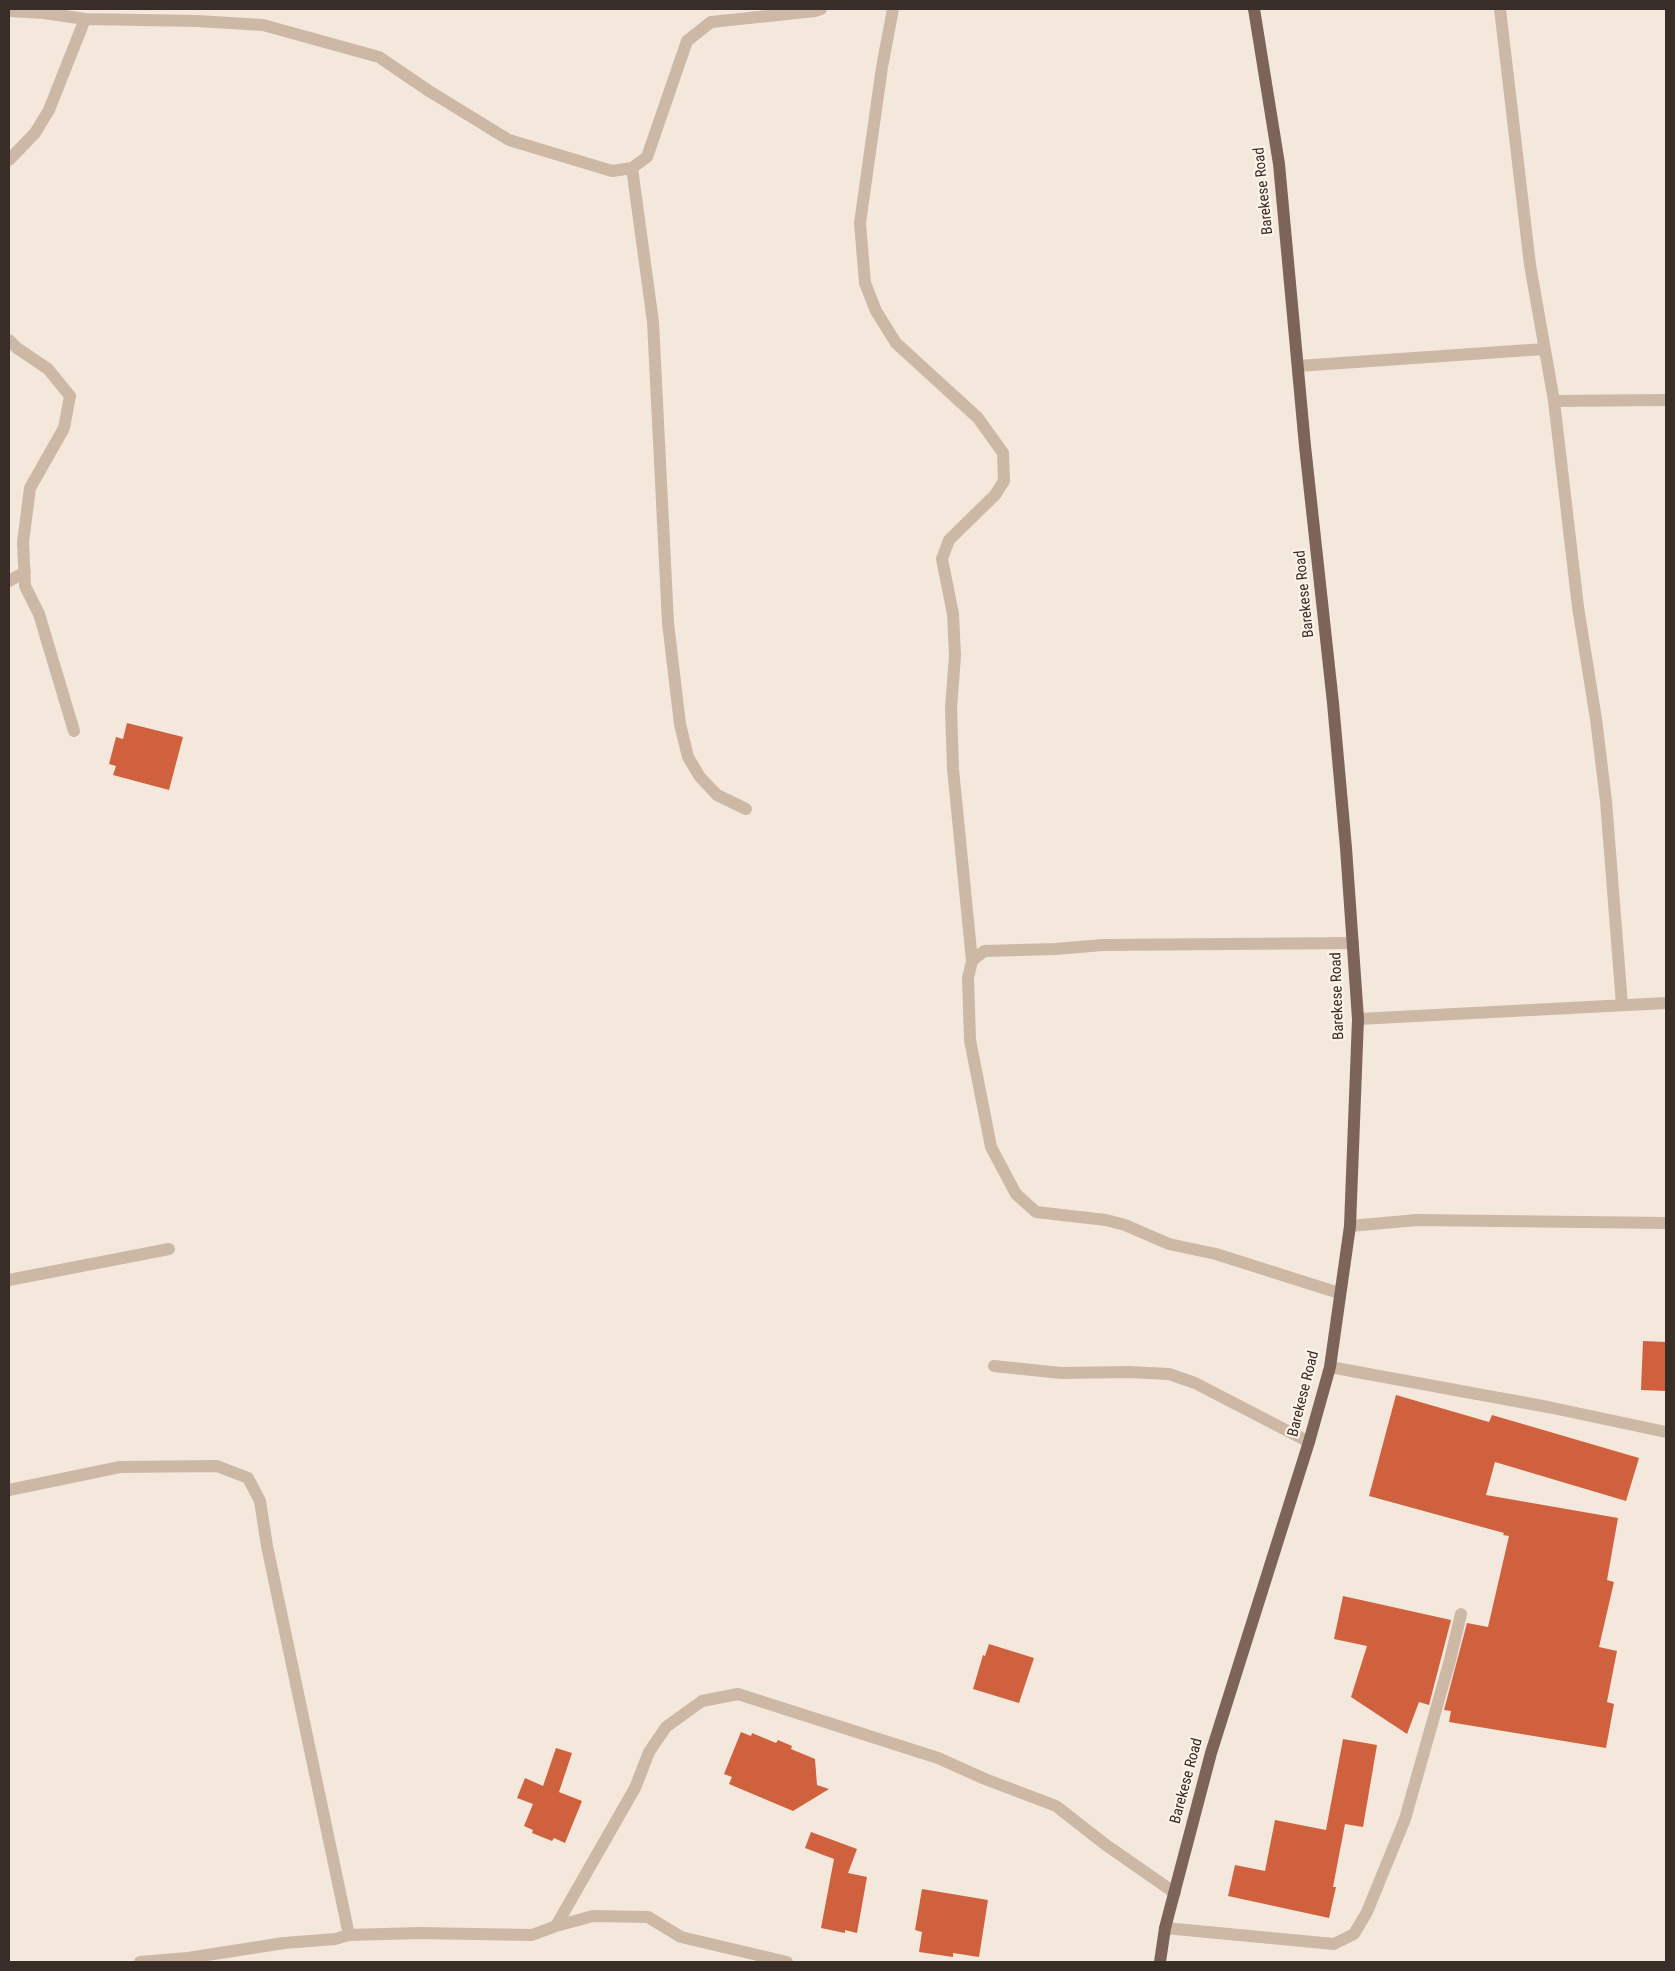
<!DOCTYPE html>
<html>
<head>
<meta charset="utf-8">
<style>
  body { margin:0 }
  #map { position:relative; width:1675px; height:1971px; overflow:hidden; background:#f4e8dc; font-family:"Roboto Condensed",sans-serif }
  canvas { display:block }
  .frame { position:absolute; inset:0; border:10px solid #392d28; pointer-events:none }
</style>
</head>
<body>
<div id="map">
<canvas width="1675" height="1971"></canvas>
<div class="frame"></div>
</div>
<script>
const context = document.querySelector('canvas').getContext('2d');
context.lineJoin = 'round';
function fill(path, color) { context.fillStyle = color; context.fill(path, 'evenodd'); }
function stroke(path, color, width, dash) { context.strokeStyle = color; context.lineWidth = width; context.lineCap = dash ? 'butt' : 'round'; context.setLineDash(dash || []); context.stroke(path); }
function drawText(font, color, halo, rows, align = 'center') {
  context.font = font + ' "Roboto Condensed",sans-serif'; context.lineWidth = 4.5; context.setLineDash([]); context.textBaseline = 'middle'; context.strokeStyle = halo; context.fillStyle = color; for (const [text, x, y, turn = 0] of rows) {
    context.save(); context.translate(x, y); context.rotate((+turn || 0) * Math.PI / 180); context.textAlign = isNaN(turn) ? turn : align; if (halo) context.strokeText(text, 0, 0); context.fillText(text, 0, 0); context.restore();
  }
}
fill(new Path2D(`
  M127,723L183,737L169,790L113,775L116,766L109,764L116,737L123,739Z
  M1643,1341L1666,1342V1391L1641,1390Z
  M1396,1395L1489,1422L1492,1415L1639,1458L1626,1501L1495,1462L1486,1495L1618,1518L1607,1580L1614,1582L1599,1647L1617,1651L1607,1702L1614,1704L1606,1748L1449,1722L1451,1711L1444,1710L1467,1623L1488,1627L1509,1536L1503,1535L1504,1533L1369,1496Z
  M1343,1596L1451,1620L1429,1705L1419,1702L1407,1734L1351,1697L1367,1646L1334,1639Z
  M989,1644L1034,1658L1019,1703L973,1689L983,1655L985,1656Z
  M741,1732L751,1736L752,1733L776,1743L778,1740L792,1746L791,1749L815,1759L817,1785L829,1789L793,1811L729,1784L732,1777L724,1774Z
  M1343,1739L1377,1745L1363,1827L1345,1824L1333,1887H1336L1329,1918L1228,1896L1235,1865L1265,1871L1275,1820L1326,1830Z
  M556,1748L572,1753L559,1792L582,1801L565,1843L554,1838L552,1841L532,1833L533,1830L524,1826L533,1804L517,1798L525,1778L543,1786Z
  M811,1832L857,1849L848,1873L867,1877L857,1933L845,1930V1933L821,1928L834,1859L805,1848Z
  M922,1889L988,1900L979,1957L953,1953V1957L919,1952L922,1932L915,1930Z`), '#cf613e');
stroke(new Path2D(`
  M893,9L882,67L860,223L865,283L876,311L896,343L978,418L1003,453L1004,481L995,495L949,540L942,559L953,614L955,656L951,708L953,769L972,961
  M1500,9L1530,265L1554,401L1578,607L1596,719L1606,801L1622,1005
  M9,11L44,13L85,19L197,21L263,25L379,57L429,91L509,140L612,171L632,168L647,157L687,41L711,22L815,11L821,9
  M9,160L35,133L49,110L85,19
  M632,168L653,322L668,623L680,724L688,757L700,777L717,795L746,809
  M9,340L17,348L48,369L70,396L64,428L30,488L23,542L25,586L39,614L74,731
  M1298,366L1544,349
  M1554,401L1666,400
  M9,581L25,572
  M1358,1019L1666,1003
  M1350,1226L1417,1220L1666,1223
  M9,1280L169,1249
  M1339,1293L1216,1254L1169,1244L1125,1225L1106,1220L1036,1212L1016,1194L991,1147L970,1040L968,978L972,961L984,951L1055,949L1103,945L1353,943
  M994,1366L1061,1373L1129,1372L1169,1374L1195,1383L1309,1442
  M1330,1367L1548,1407L1666,1432
  M9,1490L120,1467L217,1466L248,1478L260,1501L267,1546L349,1935
  M556,1926L593,1916L648,1917L681,1937L787,1962
  M1165,1928L1334,1944L1354,1934L1367,1912L1405,1819L1450,1660L1461,1614
  M140,1962L188,1958L284,1943L335,1939L349,1935L419,1933L532,1935L556,1926L635,1788L649,1752L666,1727L702,1701L738,1694L938,1758L985,1779L1056,1806L1106,1845L1175,1893`), '#cdb8a6', 12);
stroke(new Path2D(`
  M1160,1962L1165,1928L1211,1753L1309,1442L1330,1367L1350,1226L1358,1019L1346,848L1333,703L1305,446L1279,164L1254,9`), '#7c6458', 12);
drawText('15px', '#392d28', '#fbf3e8', [
  ["Barekese Road",1264,191,-96],
  ["Barekese Road",1305,594,-96],
  ["Barekese Road",1338,996,-92],
  ["Barekese Road",1304,1394,-76],
  ["Barekese Road",1187,1781,-75]
]);
</script>
</body>
</html>
